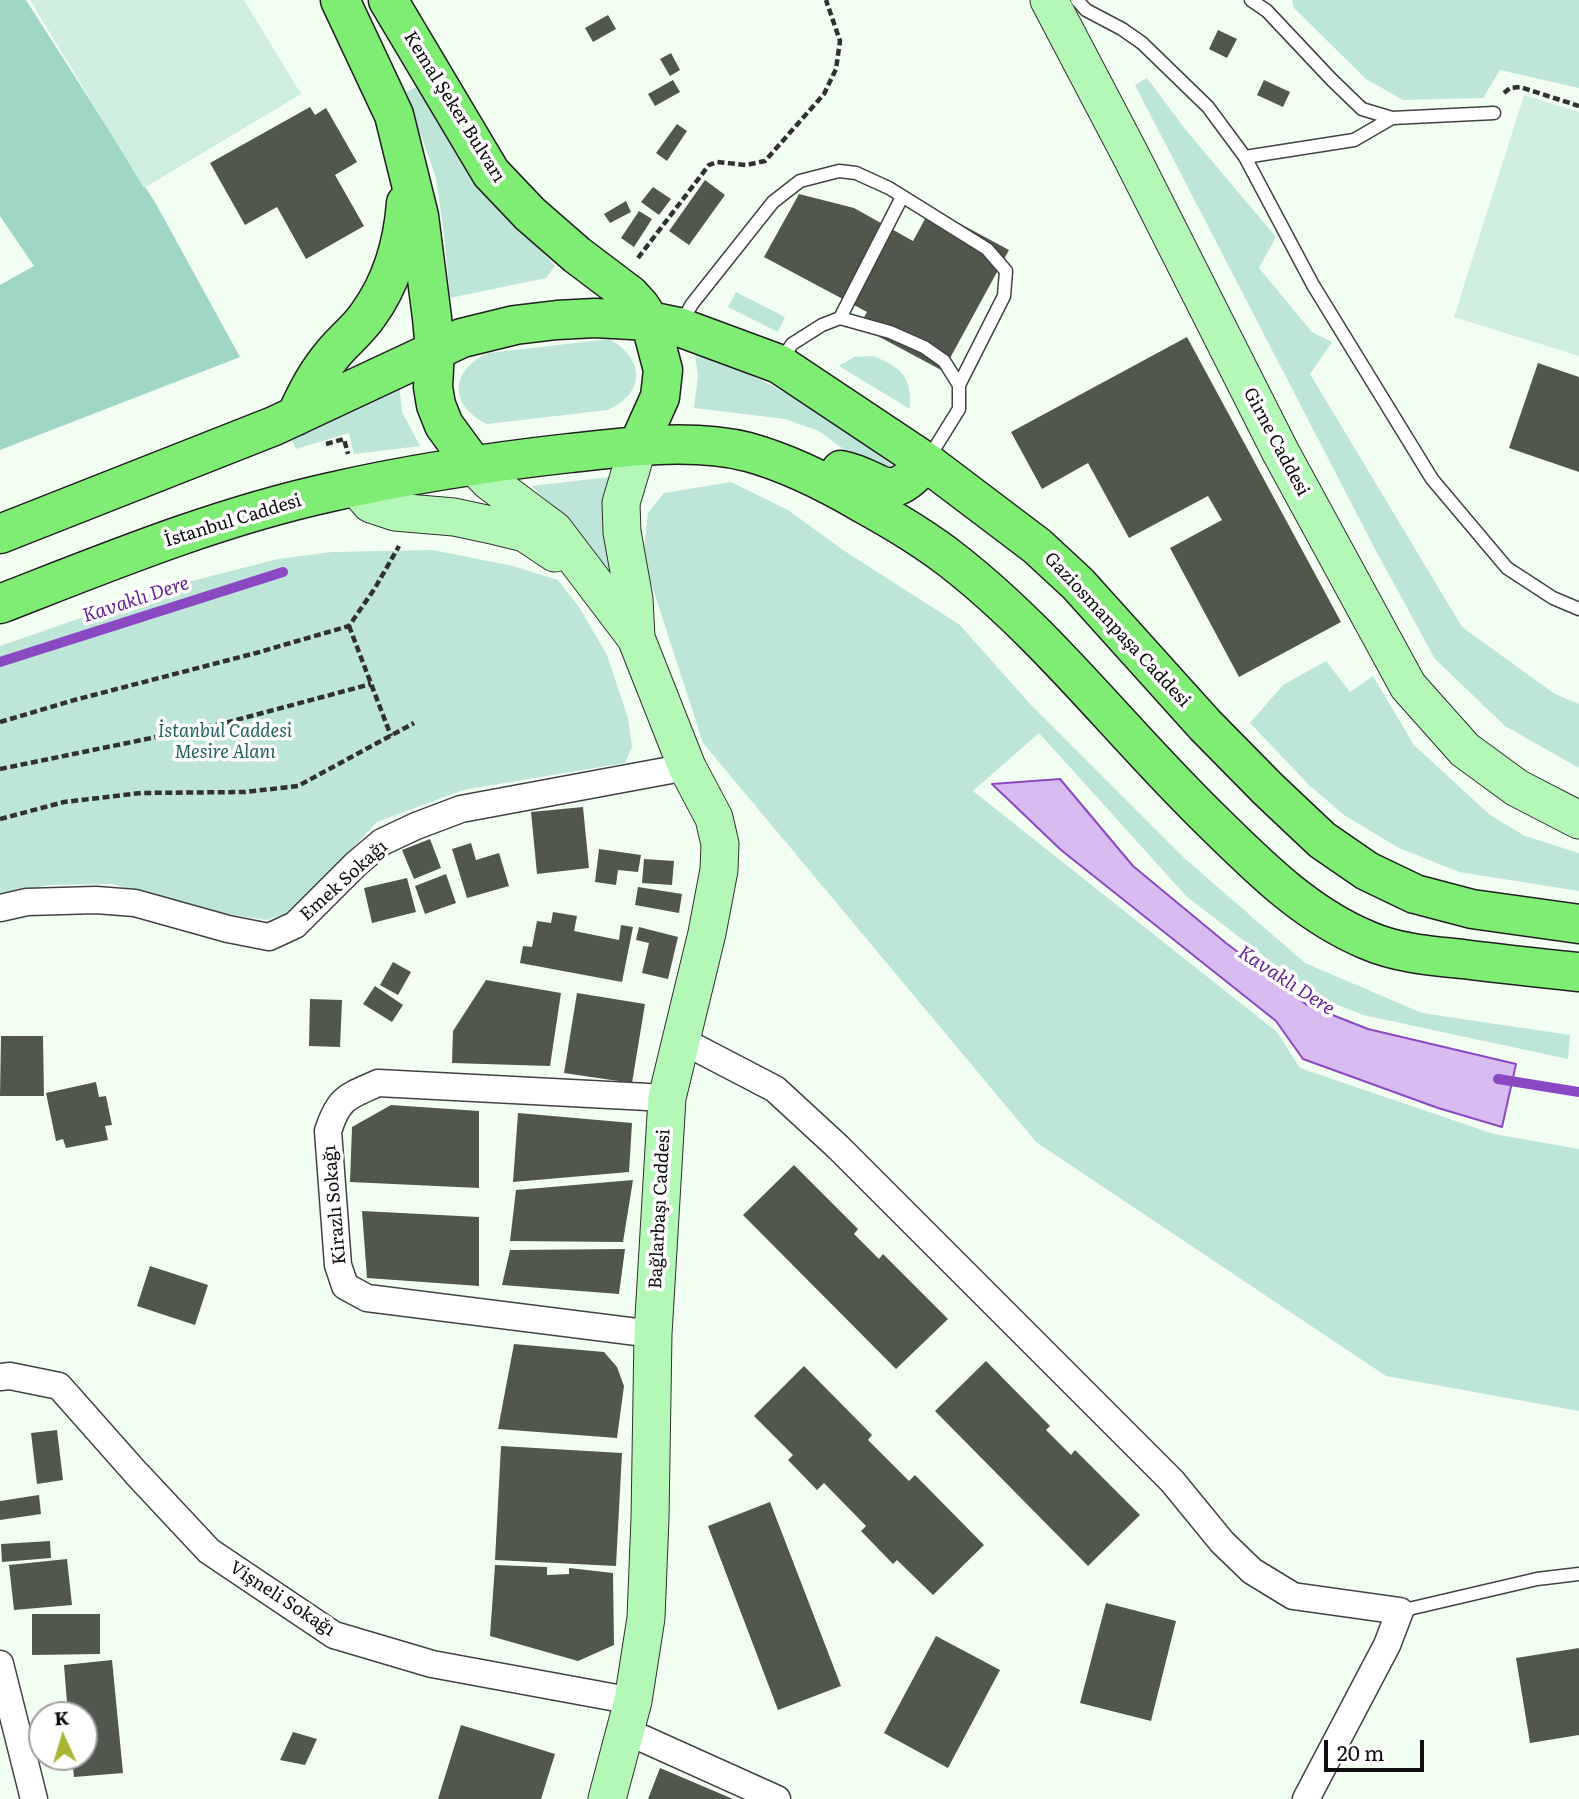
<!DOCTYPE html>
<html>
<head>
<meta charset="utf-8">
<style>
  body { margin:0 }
  #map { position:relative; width:1579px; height:1799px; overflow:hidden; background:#f3fef3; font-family:Literata,serif }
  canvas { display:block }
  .north { position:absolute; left:28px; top:1701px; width:70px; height:70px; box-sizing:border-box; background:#fff; border:2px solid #9f9f9f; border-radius:50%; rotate:356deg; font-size:19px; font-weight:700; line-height:28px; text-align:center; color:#0f0f0f }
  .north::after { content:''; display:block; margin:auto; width:24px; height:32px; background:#a7b532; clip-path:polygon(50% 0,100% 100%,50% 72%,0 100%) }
  .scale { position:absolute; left:1324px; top:1740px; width:100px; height:32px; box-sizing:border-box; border:4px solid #0f0f0f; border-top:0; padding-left:9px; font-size:21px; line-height:24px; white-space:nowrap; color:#0f0f0f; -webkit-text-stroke:5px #fff; paint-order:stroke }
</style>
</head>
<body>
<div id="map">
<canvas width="1579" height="1799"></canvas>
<div class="north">K</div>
<div class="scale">20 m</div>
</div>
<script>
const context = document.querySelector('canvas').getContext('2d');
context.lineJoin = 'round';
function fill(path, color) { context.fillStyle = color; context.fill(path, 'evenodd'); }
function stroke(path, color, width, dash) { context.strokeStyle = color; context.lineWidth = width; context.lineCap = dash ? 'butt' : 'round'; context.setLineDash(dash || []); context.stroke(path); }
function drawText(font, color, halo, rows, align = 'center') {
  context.font = font + ' Literata,serif'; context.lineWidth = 7; context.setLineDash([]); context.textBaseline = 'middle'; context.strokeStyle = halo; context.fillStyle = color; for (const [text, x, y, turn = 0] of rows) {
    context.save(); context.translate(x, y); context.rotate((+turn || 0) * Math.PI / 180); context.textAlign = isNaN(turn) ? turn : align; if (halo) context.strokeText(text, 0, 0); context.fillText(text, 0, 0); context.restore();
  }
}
fill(new Path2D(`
  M1292,0H1579V88L1500,70L1483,98L1403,100L1366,79L1294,8Z
  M1147,78L1185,129L1276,237L1259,268L1312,332L1332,342L1310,374L1462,627L1555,694L1579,704V768L1505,726L1435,659L1375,549L1135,85Z
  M420,85L523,229L555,266L546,278L450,298L444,234L436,178L406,92Z
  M736,292L785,317L778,332L728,307Z
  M609,339C645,358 646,393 608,410L487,424C449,406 449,371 488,353Z
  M695,354C769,376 832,419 892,465V472L878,475L819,431L785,419L694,408L698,376Z
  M874,356C903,369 911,376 910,409L839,366L854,357Z
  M399,383L402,412L420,446L354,454L349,433L296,449L291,439Z
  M610,477C598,520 603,534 614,576L562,514L531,486Z
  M731,482L788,510L843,550L960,625L1031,705L1182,856L1305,963L1422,1013L1570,1035L1568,1059L1363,1015L1317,997L1187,897L1039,733L973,791L1277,1032L1300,1068L1494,1134L1579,1149V1411L1386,1376L1036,1142L703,743L643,558L648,513L664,493Z
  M433,550L513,566L558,580L579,607L607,655L628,718L632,747L625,763L463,790L377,822L293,911L267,920L219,913L112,884L49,885L0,895V646L176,585L278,559L332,552Z
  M1326,661L1350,692L1373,676L1414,745L1490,815L1525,836L1579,853V891L1459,872L1399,848L1344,815L1310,786L1250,723L1283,685Z`), '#bee6d8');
fill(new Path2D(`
  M0,0H26L156,204L240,357L0,450V285L34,266L0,216Z`), '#9fd6c5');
fill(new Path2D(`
  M30,0H244L301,94L144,188Z
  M1524,95L1579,112V356L1454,317Z`), '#cfeedf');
const water = new Path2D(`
  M1060,779L1133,866L1226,943L1307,1005L1368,1029L1516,1064L1502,1127L1438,1108L1303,1059L1276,1021L1061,850L992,784Z`);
fill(water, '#d8bbf1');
stroke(water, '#8b48c3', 2);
stroke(new Path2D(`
  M0,662L283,572
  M1498,1079L1579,1092`), '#8b48c3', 10);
fill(new Path2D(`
  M608,15L616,29L593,42L585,28Z
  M1218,30L1237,39L1227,58L1209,49Z
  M671,53L680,70L670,76L660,59Z
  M673,80L680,92L655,106L648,94Z
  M1264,80L1290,92L1283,107L1257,95Z
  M310,107L315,115L326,108L357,162L335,175L364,226L306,259L277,207L245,225L210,163Z
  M677,124L687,131L667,161L656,153Z
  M705,180L725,195L689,245L669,231Z
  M653,187L671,199L659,215L641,202Z
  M799,194L854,208L913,241L931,208L1009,250L943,371L859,326L867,312L764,257Z
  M626,201L631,212L610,223L604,214Z
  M639,211L652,219L634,247L621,238Z
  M1187,337L1341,622L1239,677L1170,548L1222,520L1208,496L1129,538L1088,463L1042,489L1011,432Z
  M1538,363L1579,377V472L1509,448Z
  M583,807L589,868L537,874L531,812Z
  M430,839L441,868L414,879L402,850Z
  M471,843L476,860L499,853L509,886L467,898L452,849Z
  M599,849L641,855L638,872L618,870L616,885L595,882Z
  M644,859L674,861L672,885L642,883Z
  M446,874L456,903L425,914L415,886Z
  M407,878L416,912L372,923L364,888Z
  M638,887L682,894L679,913L635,905Z
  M553,912L577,916L574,931L619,940L621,925L633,927L622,982L520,963L523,946L532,947L537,921L551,923Z
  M639,927L678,937L668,979L642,973L649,943L636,940Z
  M393,962L411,972L398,995L380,985Z
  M486,980L561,993L550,1066L452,1063L453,1031Z
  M375,986L403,1005L392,1022L363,1004Z
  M577,993L645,1004L632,1083L564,1073Z
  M310,999L342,1000L340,1047L309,1046Z
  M1,1036H43L44,1096H0Z
  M96,1082L99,1097L106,1096L112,1125L105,1126L108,1140L66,1148L63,1139L56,1141L46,1093Z
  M391,1105L479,1111V1188L350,1182L352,1127Z
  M518,1113L632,1123L629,1172L513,1182Z
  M794,1165L858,1229L854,1234L879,1259L883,1254L948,1319L896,1369L743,1215Z
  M633,1180L623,1242L510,1241L516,1190Z
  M362,1211L479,1217V1286L367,1278Z
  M625,1249L619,1294L502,1285L510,1250Z
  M150,1266L208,1285L195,1325L137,1306Z
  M514,1344L604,1352L617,1367L624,1386L617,1438L498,1429Z
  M986,1361L1050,1426L1046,1430L1071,1455L1075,1450L1140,1515L1088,1566L935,1411Z
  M804,1366L872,1435L868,1440L909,1481L915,1475L984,1545L933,1595L897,1560L893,1564L861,1531L866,1526L824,1483L817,1490L788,1460L793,1455L754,1416Z
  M57,1430L63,1480L37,1484L31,1433Z
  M501,1446L622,1453L616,1566L495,1560Z
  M39,1495L41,1514L0,1520V1501Z
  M770,1502L841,1686L778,1710L708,1526Z
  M50,1541L51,1558L2,1562L1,1544Z
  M67,1559L72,1605L14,1610L9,1565Z
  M495,1565L547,1567V1575L569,1574V1568L613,1573L614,1645L578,1661L490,1636Z
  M1106,1603L1176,1621L1151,1721L1080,1703Z
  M32,1614H100V1654L32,1655Z
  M936,1636L1000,1670L948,1768L884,1733Z
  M1579,1648V1735L1530,1743L1516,1658Z
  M112,1660L123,1773L74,1777L72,1757H84V1715H68L64,1665Z
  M461,1725L555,1754L541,1799H438Z
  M293,1732L317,1739L305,1765L280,1760Z
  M660,1768L733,1799H648Z`), '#51574c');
const lane = new Path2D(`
  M1077,0L1086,10L1122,29L1142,43L1208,107L1245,157L1313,285L1432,479L1507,568L1553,598L1579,609
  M1251,0L1267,11L1331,79L1362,109L1392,118L1494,113
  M1245,157L1354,140L1392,118
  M840,318L902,197
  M681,323L692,304L773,202L800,181L839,171L856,173L889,188L987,249L1006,271L1004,296L959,385
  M781,361L792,344L822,325L840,318L890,332L924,347L944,361L959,385V409L928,459
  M1400,1611L1537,1579L1579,1574`);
const street = new Path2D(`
  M0,908L27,902L96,900L135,903L228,929L269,937L295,925L356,864L382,842L416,826L461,809L687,767
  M681,1040L775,1089L838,1147L1172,1481L1222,1542L1252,1571L1293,1596L1400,1611L1387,1645L1306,1799
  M653,1334L367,1298L345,1286L338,1265L328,1131C339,1097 347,1097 378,1083L667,1098
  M0,1377L10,1376L59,1386L136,1473L209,1551L334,1635L432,1664L633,1701
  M0,1664L34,1799
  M626,1731L777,1799`);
const secondary = new Path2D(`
  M1049,0L1132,158L1280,451L1408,686L1465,750L1517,788L1579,820
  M474,466L490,482L554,530L636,638L687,767L714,818L720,844L719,870L707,933L667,1098L653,1334L650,1518L646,1618L633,1701L607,1799
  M356,487L371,504L395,512L454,517L496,526L525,533L555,553
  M636,637L634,599L622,532L621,503L638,446`);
const primary = new Path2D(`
  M340,0L394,115L419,216L432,318L435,349L433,387L436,405L444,425L474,466
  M388,0L491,173L530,214L577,255L630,295L640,306L650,321L663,370L660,397L638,446
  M296,416C306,394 316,374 332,355C343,341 358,330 368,315C392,282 403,243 406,203
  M841,470C885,479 886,508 926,462
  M0,534L274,426L462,338L515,325L557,320L595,318L650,321L679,327L779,364L926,462L1037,546L1078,584L1205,725L1268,789L1322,840L1367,871L1415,894L1472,909L1579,924
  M0,604C108,562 217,517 331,492C409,474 490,462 570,453C626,447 692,438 748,452C788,463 826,482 862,503C893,520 925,539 953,561C1049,636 1124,736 1212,821C1259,867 1305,914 1367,940C1396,953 1431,956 1463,959C1502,964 1540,968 1579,972`);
stroke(lane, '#424242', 15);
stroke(street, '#424242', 29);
stroke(secondary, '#313131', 39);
stroke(primary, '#202020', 41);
stroke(new Path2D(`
  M1504,93L1510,88L1520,87L1579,106
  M638,258L709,165L717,162L746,165L765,161L824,94L836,69L840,41L826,0
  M326,444L344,439L348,454
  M349,626L391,736
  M0,722L78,699L256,653L349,626L375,588L399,546
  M0,769L225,723L371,684
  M0,819L64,802L141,793L245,792L298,786L414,723`), '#313131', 4.5, [7, 3.5]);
stroke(lane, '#fff', 12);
stroke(street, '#fff', 26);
stroke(secondary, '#b3f8b6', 37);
stroke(primary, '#7fed73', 38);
drawText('18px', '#0f0f0f', '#fff', [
  ["Kemal Şeker Bulvarı",454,107,58],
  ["Girne Caddesi",1276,442,62],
  ["İstanbul Caddesi",233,521,-17],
  ["Gaziosmanpaşa Caddesi",1117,630,47],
  ["Emek Sokağı",344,881,-42],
  ["Kirazlı Sokağı",335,1205,-95],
  ["Bağlarbaşı Caddesi",660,1209,-87],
  ["Vişneli Sokağı",282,1599,33]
]);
drawText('italic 18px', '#24625f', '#fff', [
  ["İstanbul Caddesi",225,732],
  ["Mesire Alanı",225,753]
]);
drawText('italic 19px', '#672298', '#fff', [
  ["Kavaklı Dere",136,600,-18],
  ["Kavaklı Dere",1286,981,33]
]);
</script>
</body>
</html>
